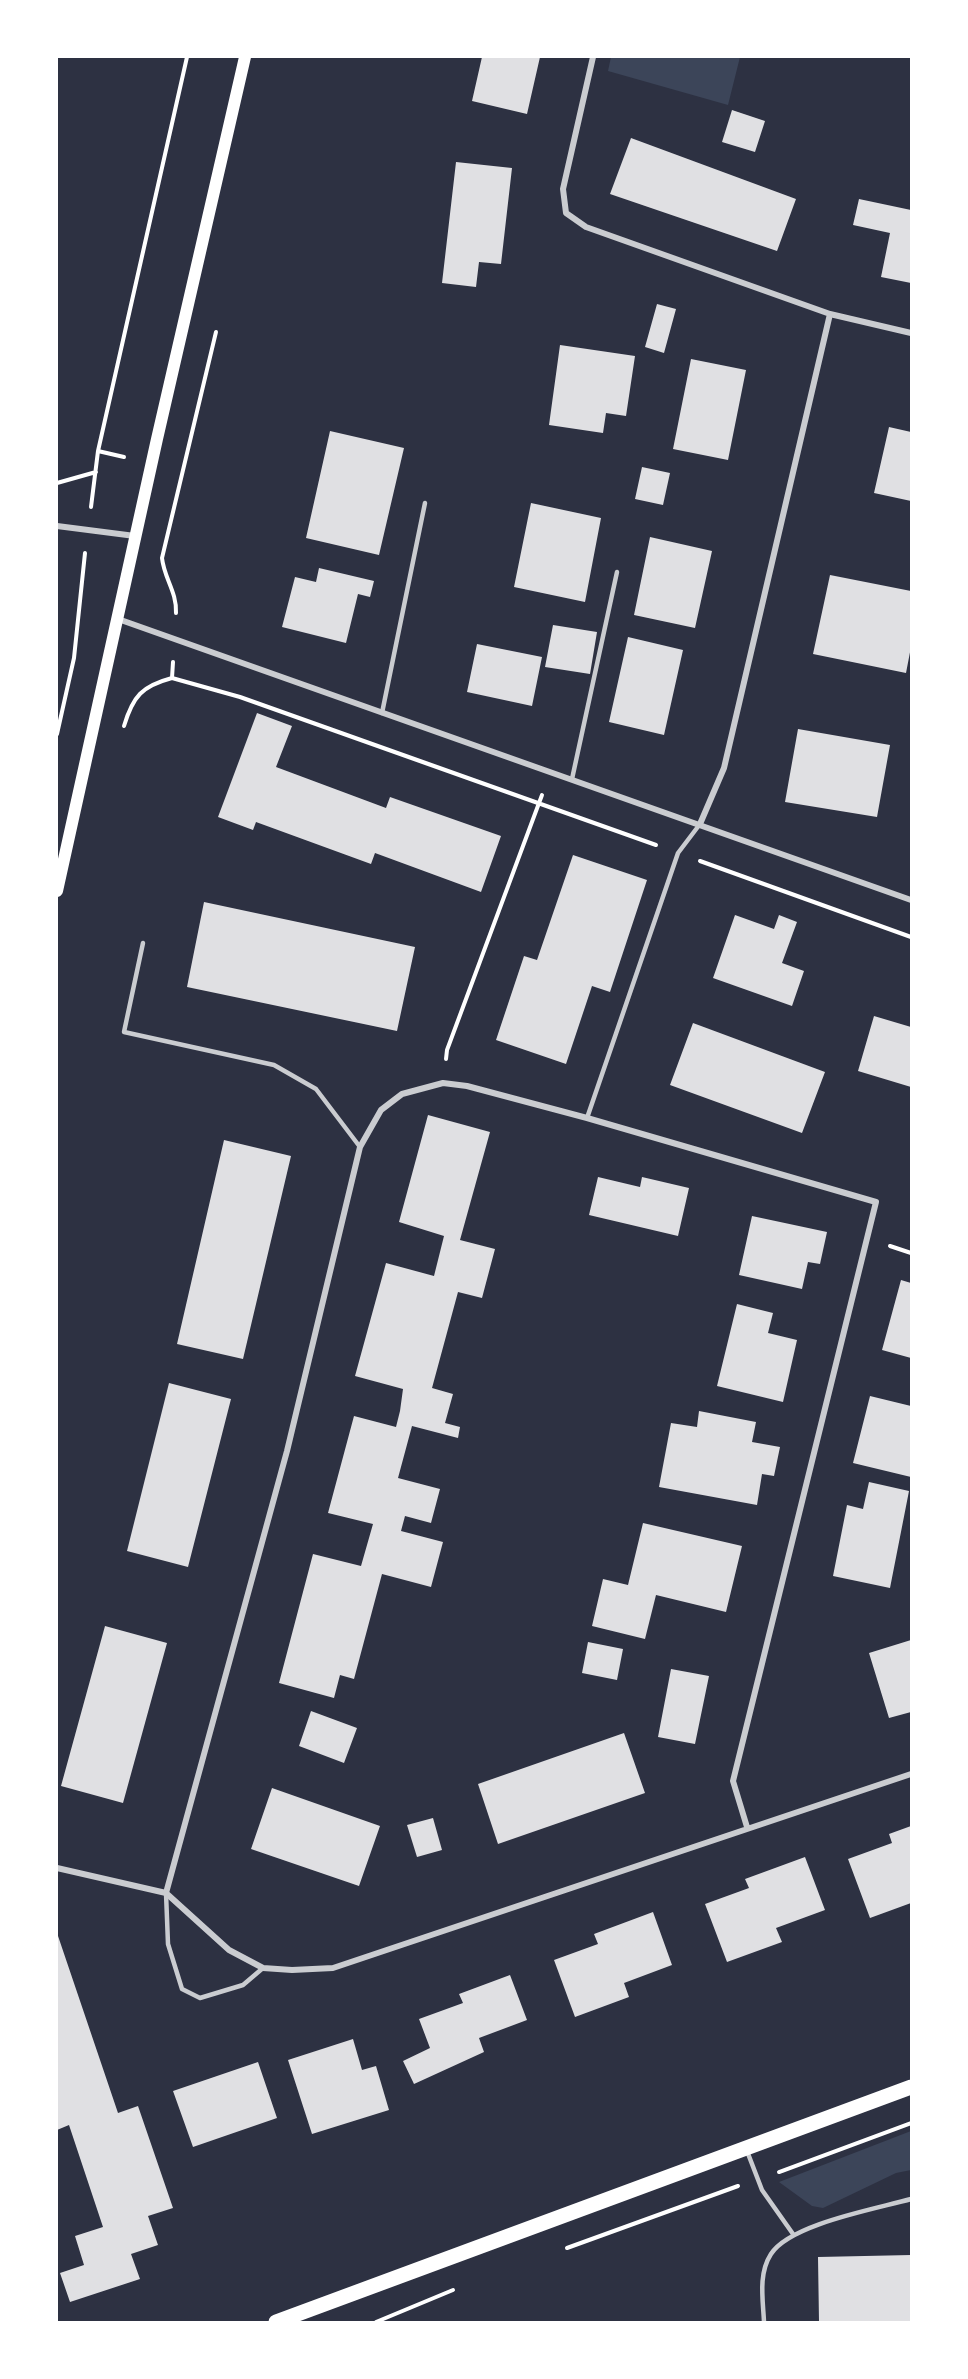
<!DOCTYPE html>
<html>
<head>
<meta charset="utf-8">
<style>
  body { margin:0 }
  #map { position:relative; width:968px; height:2379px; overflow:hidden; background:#2d3142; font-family:"Public Sans",sans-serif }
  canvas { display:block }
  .frame { position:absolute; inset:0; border:58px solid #fff; pointer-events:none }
</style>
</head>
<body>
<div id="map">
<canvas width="968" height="2379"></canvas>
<div class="frame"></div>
</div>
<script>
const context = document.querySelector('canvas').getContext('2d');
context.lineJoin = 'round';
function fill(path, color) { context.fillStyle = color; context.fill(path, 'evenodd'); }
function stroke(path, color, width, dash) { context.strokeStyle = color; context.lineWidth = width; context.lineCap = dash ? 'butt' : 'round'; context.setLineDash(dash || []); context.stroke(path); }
fill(new Path2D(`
  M611,57H740L728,105L608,71Z
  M911,2131V2170L896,2173L823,2208L812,2206L779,2182Z`), '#3c4559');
fill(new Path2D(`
  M482,57H540L527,114L472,101Z
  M732,110L765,121L755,152L722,142Z
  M631,138L796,199L777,251L610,194Z
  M456,162L512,168L501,264L479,262L476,287L442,283Z
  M859,199L911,210V283L881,277L890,233L853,225Z
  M657,304L676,309L664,353L645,347Z
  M560,345L635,356L626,416L606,413L603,433L549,425Z
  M691,359L746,370L728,460L673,449Z
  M889,427L911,432V501L874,493Z
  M330,431L404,448L379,555L306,538Z
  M642,467L670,473L663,505L635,499Z
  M531,503L601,518L585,602L514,587Z
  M650,537L712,551L695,628L634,615Z
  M319,568L374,581L370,597L358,594L346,643L282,627L295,577L316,582Z
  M830,575L911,591V647L906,673L813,654Z
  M553,625L597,632L590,674L545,667Z
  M628,637L683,650L664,735L609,722Z
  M477,644L542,657L532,706L467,692Z
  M257,713L292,726L276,767L386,808L390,797L501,836L481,892L375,853L371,864L256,822L253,830L218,817Z
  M798,729L890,745L877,817L785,802Z
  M573,855L647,880L610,992L592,986L566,1064L496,1040L524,956L537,960Z
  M204,902L415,947L397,1031L187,987Z
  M735,915L774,929L779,915L797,922L782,963L804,971L792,1006L713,978Z
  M874,1016L911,1027V1087L858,1071Z
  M693,1023L825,1072L802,1133L670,1085Z
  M428,1115L490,1132L460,1240L495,1249L482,1298L458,1292L432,1388L453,1394L445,1423L460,1427L458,1438L412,1426L398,1478L440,1489L431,1523L405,1516L401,1531L443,1542L431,1587L382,1574L354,1679L340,1675L334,1698L279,1683L313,1554L361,1566L373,1524L328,1513L354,1416L396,1427L400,1411L403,1389L355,1376L386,1263L434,1276L444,1236L399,1222Z
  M224,1140L291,1156L243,1359L177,1344Z
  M598,1177L640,1187L642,1177L689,1188L678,1236L589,1215Z
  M752,1216L827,1232L820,1264L808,1262L802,1289L739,1275Z
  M901,1280L911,1283V1358L882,1350Z
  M737,1304L773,1313L768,1333L797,1340L783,1402L717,1386Z
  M169,1383L231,1399L188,1567L127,1551Z
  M870,1396L911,1406V1477L853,1463Z
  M699,1411L756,1422L752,1442L780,1447L774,1476L762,1474L757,1505L659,1487L671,1423L697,1427Z
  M869,1482L909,1491L890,1588L833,1576L847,1505L863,1509Z
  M643,1523L742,1546L726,1612L656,1595L645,1639L592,1626L603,1579L628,1585Z
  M105,1626L167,1643L123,1803L61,1786Z
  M911,1640V1712L889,1718L869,1653Z
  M588,1642L623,1649L617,1680L582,1673Z
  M671,1669L709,1676L695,1744L658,1737Z
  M311,1711L357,1728L344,1763L299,1746Z
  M624,1733L645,1793L498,1844L478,1784Z
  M272,1788L380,1826L359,1886L251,1849Z
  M433,1818L442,1850L417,1857L407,1825Z
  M911,1826V1903L870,1918L848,1859L892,1843L889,1834Z
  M805,1857L825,1910L776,1928L782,1942L727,1962L705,1904L749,1888L745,1879Z
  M653,1912L672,1965L624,1983L629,1997L575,2017L554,1960L598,1944L594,1934Z
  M57,1933L118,2113L138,2106L173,2208L148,2216L158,2245L131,2254L140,2279L70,2302L60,2273L84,2265L75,2236L103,2227L69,2125L57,2130Z
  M510,1975L527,2020L479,2038L484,2052L414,2084L403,2061L430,2048L419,2019L463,2003L459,1994Z
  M353,2039L362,2070L376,2066L389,2110L312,2134L288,2060Z
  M258,2062L277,2118L193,2147L173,2091Z
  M911,2255V2322H819L818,2257Z`), '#e0e0e3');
stroke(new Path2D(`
  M124,457L98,451L187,57
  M57,483L96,472
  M91,507L98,451
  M176,613C177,592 164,578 162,558L216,332
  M172,678L240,697L656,845
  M124,726C133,696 142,686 172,678L173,662
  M57,734L74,658L85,553
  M700,861L911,937
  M446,1059L447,1050L542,795
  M890,1246L911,1253
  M779,2172L911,2123
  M567,2248L738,2186
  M376,2322L453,2290`), '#fff', 4);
stroke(new Path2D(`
  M382,713L425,503
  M572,779L617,572
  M143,943L124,1032L274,1065L316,1089L360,1147
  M587,1118L678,853L700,824
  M166,1893L168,1944L182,1989L200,1998L243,1985L263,1968
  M747,2151L762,2190L793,2234
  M764,2322C763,2300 758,2274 771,2254C790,2224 876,2209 911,2199`), '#caccd0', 4.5);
stroke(new Path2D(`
  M593,57L563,189L566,213L586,227L830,314L724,768L700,824
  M830,314L911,333
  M57,526L135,536
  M118,619L911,900
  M57,1868L166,1893L229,1950L263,1968L292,1970L333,1968L911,1774
  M166,1893L287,1451L360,1147L381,1110L402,1094L443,1083L467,1086L587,1118L876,1202L733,1781L747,1827`), '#caccd0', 6);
stroke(new Path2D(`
  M57,891L157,439L245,57`), '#fff', 12);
stroke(new Path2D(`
  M276,2322L911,2087`), '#fff', 15);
</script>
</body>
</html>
